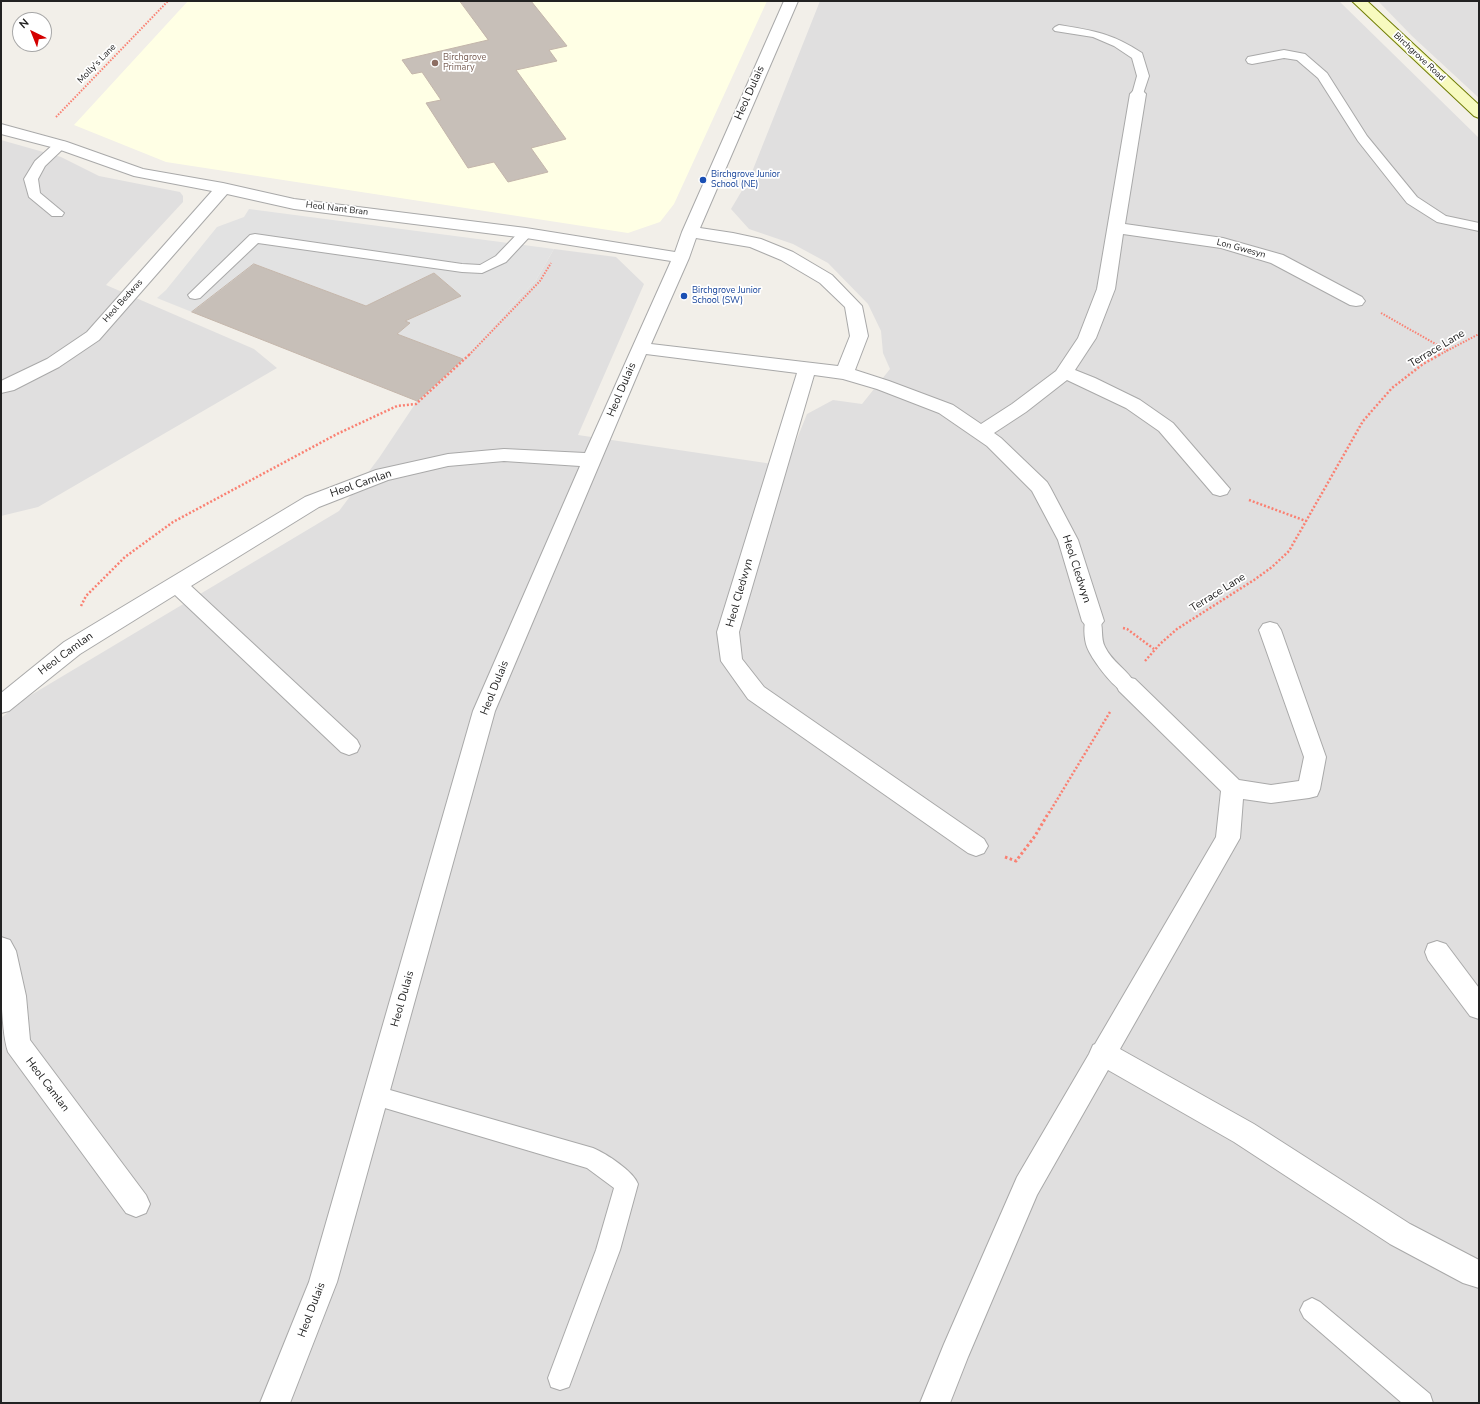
<!DOCTYPE html>
<html>
<head>
<meta charset="utf-8">
<style>
  body { margin:0 }
  #map { position:relative; width:1480px; height:1404px; overflow:hidden; background:#f2efe9; font-family:"Nunito Sans",sans-serif }
  canvas { display:block }
  .frame { position:absolute; inset:0; border:2px solid #222; pointer-events:none }
  .north { position:absolute; left:12px; top:12px; width:40px; height:40px; box-sizing:border-box; background:#fff; border:1px solid #a7a7a7; border-radius:50%; rotate:317deg; font-size:11px; font-weight:700; line-height:16px; text-align:center; color:#222 }
  .north::after { content:''; display:block; margin:auto; width:14px; height:18px; background:#d40000; clip-path:polygon(50% 0,100% 100%,50% 72%,0 100%) }
</style>
</head>
<body>
<div id="map">
<canvas width="1480" height="1404"></canvas>
<div class="frame"></div>
<div class="north">N</div>
</div>
<script>
const context = document.querySelector('canvas').getContext('2d');
context.lineJoin = 'round';
function fill(path, color) { context.fillStyle = color; context.fill(path, 'evenodd'); }
function stroke(path, color, width, dash) { context.strokeStyle = color; context.lineWidth = width; context.lineCap = dash ? 'butt' : 'round'; context.setLineDash(dash || []); context.stroke(path); }
function drawText(font, color, halo, rows, align = 'center') {
  context.font = font + ' "Nunito Sans",sans-serif'; context.lineWidth = 3.5; context.setLineDash([]); context.textBaseline = 'middle'; context.strokeStyle = halo; context.fillStyle = color; for (const [text, x, y, turn = 0] of rows) {
    context.save(); context.translate(x, y); context.rotate((+turn || 0) * Math.PI / 180); context.textAlign = isNaN(turn) ? turn : align; if (halo) context.strokeText(text, 0, 0); context.fillText(text, 0, 0); context.restore();
  }
}
fill(new Path2D(`
  M820,1H1339L1479,138V1403H1V718L26,698L339,511L379,458L417,401L463,359L536,280L554,249L616,257L644,284L578,435L786,466L807,414L833,400L862,404L890,369L883,353L881,331L868,304L828,263L793,244L749,229L731,209L750,177Z
  M1378,1H1479V98L1412,36Z
  M1,140L61,157L99,176L180,192L183,196V202L106,285L254,349L277,368L38,507L1,516Z`), '#e0dfdf');
fill(new Path2D(`
  M188,1H767L674,204L660,222L628,233L166,162L74,125Z`), '#ffffe5');
fill(new Path2D(`
  M249,209L554,249L536,280L463,359L397,334L409,323L405,321L461,296L434,273L366,306L255,264L192,312L157,298L166,290L217,227L244,217Z`), '#e2e2e2');
const building = new Path2D(`
  M460,1H531L567,46L549,50L557,61L516,70L566,139L531,148L548,172L508,182L494,162L468,168L426,103L441,100L422,72L412,74L402,60L488,40Z
  M254,264L366,306L434,273L461,296L405,321L410,323L397,334L463,359L417,401L192,312Z`);
fill(building, '#c7bfb8');
stroke(building, '#c4b6ab', 1);
const service = new Path2D(`
  M1059,25C1095,31 1111,33 1142,53L1149,76L1142,97H1134L1132,94L1137,76L1132,58L1114,46L1093,37L1055,31L1053,29L1055,27Z
  M1284,50L1305,54L1327,73L1367,136L1417,197L1446,216L1479,223V231L1437,222L1407,203L1358,141L1318,78L1297,60L1284,58L1252,64L1248,63L1246,60L1248,57Z
  M61,141L66,142L67,145L45,166L38,179L40,193L64,213L62,216H52L29,197L24,179L35,161L56,142Z
  M526,229L531,230L533,233L506,262L482,273L462,272L258,243L200,298L195,299L190,298L188,295L250,235L255,234L462,264L480,265L496,256L521,230Z
  M1093,615L1099,617C1104,626 1100,638 1105,647C1112,662 1128,670 1136,685L1133,690C1129,691 1126,692 1121,690C1111,685 1091,658 1087,647C1084,639 1083,623 1087,617Z
  M376,1086L593,1148C607,1154 633,1171 638,1184L620,1250L569,1387L560,1390L551,1387L548,1378L596,1250L614,1188L587,1168L368,1103L365,1096L368,1089Z
  M1312,1298L1320,1302L1430,1394L1433,1403H1402L1304,1318L1300,1310L1304,1302Z`);
const minor = new Path2D(`
  M784,1H798L700,228L733,233L761,239L793,252L832,275L862,306L868,336L855,370L889,381L953,405L981,424L1012,404L1056,371L1078,338L1097,289L1130,94L1133,91L1138,89L1143,91L1146,94L1125,224L1223,238L1283,255L1362,297L1365,301L1362,305L1356,306L1350,305L1271,263L1221,248L1123,234L1115,289L1096,338L1075,370L1095,378L1140,400L1173,423L1230,489L1227,494L1220,496L1213,494L1159,431L1126,408L1067,380L1026,412L994,433L1001,438L1047,482L1050,487L1078,540L1104,621L1100,626L1093,629L1086,626L1082,621L1058,540L1032,491L987,446L939,413L877,389L843,379L814,375L739,632L742,659L764,687L984,839L988,846L984,853L976,856L968,853L748,699L721,661L717,632L797,373L646,354L495,711L337,1282L290,1403H260L309,1282L473,711L580,466L504,461L448,466L388,480L319,507L191,586L357,740L360,746L357,752L349,755L341,752L175,595L80,654L9,711L1,713V693L64,642L305,497L376,470L448,454L504,449L585,453L671,261L526,238L294,209L227,194L99,340L59,367L14,390L1,393V381L47,359L87,332L212,191L134,176L55,148L1,134V124L67,142L143,169L223,183L294,199L526,228L675,252L682,232ZM696,238L750,247L781,260L820,283L845,307L850,336L838,366L651,344L689,258Z
  M1270,622L1277,624L1281,630L1326,757L1320,789L1317,796L1309,798L1271,803L1243,799L1240,838L1120,1049L1254,1124L1410,1224L1479,1260V1288L1463,1283L1390,1244L1234,1142L1108,1070L1037,1195L968,1357L950,1403H920L944,1344L1017,1177L1089,1054L1093,1045L1095,1044L1216,837L1221,791L1119,691L1116,685L1119,679L1127,677L1135,679L1239,780L1271,785L1299,781L1304,757L1259,630L1263,624Z
  M1,937L10,940L16,951L26,996L30,1040L146,1195L150,1204L146,1213L136,1217L126,1213L8,1052C0,1028 1,966 1,937Z
  M1437,941L1446,944L1479,988V1019L1470,1016L1428,960L1425,952L1428,944Z`);
const secondary = new Path2D(`
  M1352,1H1367L1479,105V118L1474,116Z`);
stroke(service, '#a9a9a9', 2);
stroke(minor, '#a9a9a9', 2);
stroke(secondary, '#707d05', 2);
stroke(new Path2D(`
  M56,117L168,1
  M1381,313L1448,351
  M469,355L540,281L551,263
  M1439,355L1479,334`), '#fa8072', 2, [1.5, 1.5]);
stroke(new Path2D(`
  M1249,500L1306,521
  M81,606L86,596L125,557L173,522L337,434L397,406L416,404L470,354
  M1123,628L1127,629L1154,649
  M1145,661L1160,644L1177,629L1254,580L1272,567L1289,551L1363,421L1392,388L1423,364L1441,354
  M1049,813L1110,712`), '#fa8072', 2.5, [2, 2]);
stroke(new Path2D(`
  M1005,857L1016,861L1035,836L1049,812`), '#fa8072', 3, [2.5, 2.5]);
fill(service, '#fff');
fill(minor, '#fff');
fill(secondary, '#f7fabf');
for (const [x, y, r, color] of [
  [435,63,4,"#8d6e63"],
  [703,180,4,"#1a4fb4"],
  [684,296,4,"#1a4fb4"]
]) { const dot = new Path2D(); dot.arc(x, y, r, 0, 2 * Math.PI); context.fillStyle = color; context.fill(dot); stroke(dot, '#fff', 1.5); }
drawText('9px', '#222', '#fff', [
  ["Birchgrove Road",1419,57,43],
  ["Molly's Lane",97,64,-46],
  ["Heol Nant Bran",337,209,7],
  ["Lon Gwesyn",1241,249,15],
  ["Heol Bedwas",123,301,-48]
]);
drawText('9px', '#785e54', '#fff', [
  ["Birchgrove",443,58],
  ["Primary",443,68]
], 'left');
drawText('9px', '#164399', '#fff', [
  ["Birchgrove Junior",711,175],
  ["School (NE)",711,185],
  ["Birchgrove Junior",692,291],
  ["School (SW)",692,301]
], 'left');
drawText('11px', '#222', '#fff', [
  ["Heol Dulais",750,93,-66],
  ["Terrace Lane",1437,349,-31],
  ["Heol Dulais",622,390,-67],
  ["Heol Camlan",361,484,-19],
  ["Heol Cledwyn",1076,569,72],
  ["Heol Cledwyn",740,593,-74],
  ["Terrace Lane",1218,593,-32],
  ["Heol Camlan",66,654,-36],
  ["Heol Dulais",495,688,-68],
  ["Heol Dulais",403,999,-74],
  ["Heol Camlan",47,1085,53],
  ["Heol Dulais",312,1310,-69]
]);
</script>
</body>
</html>
